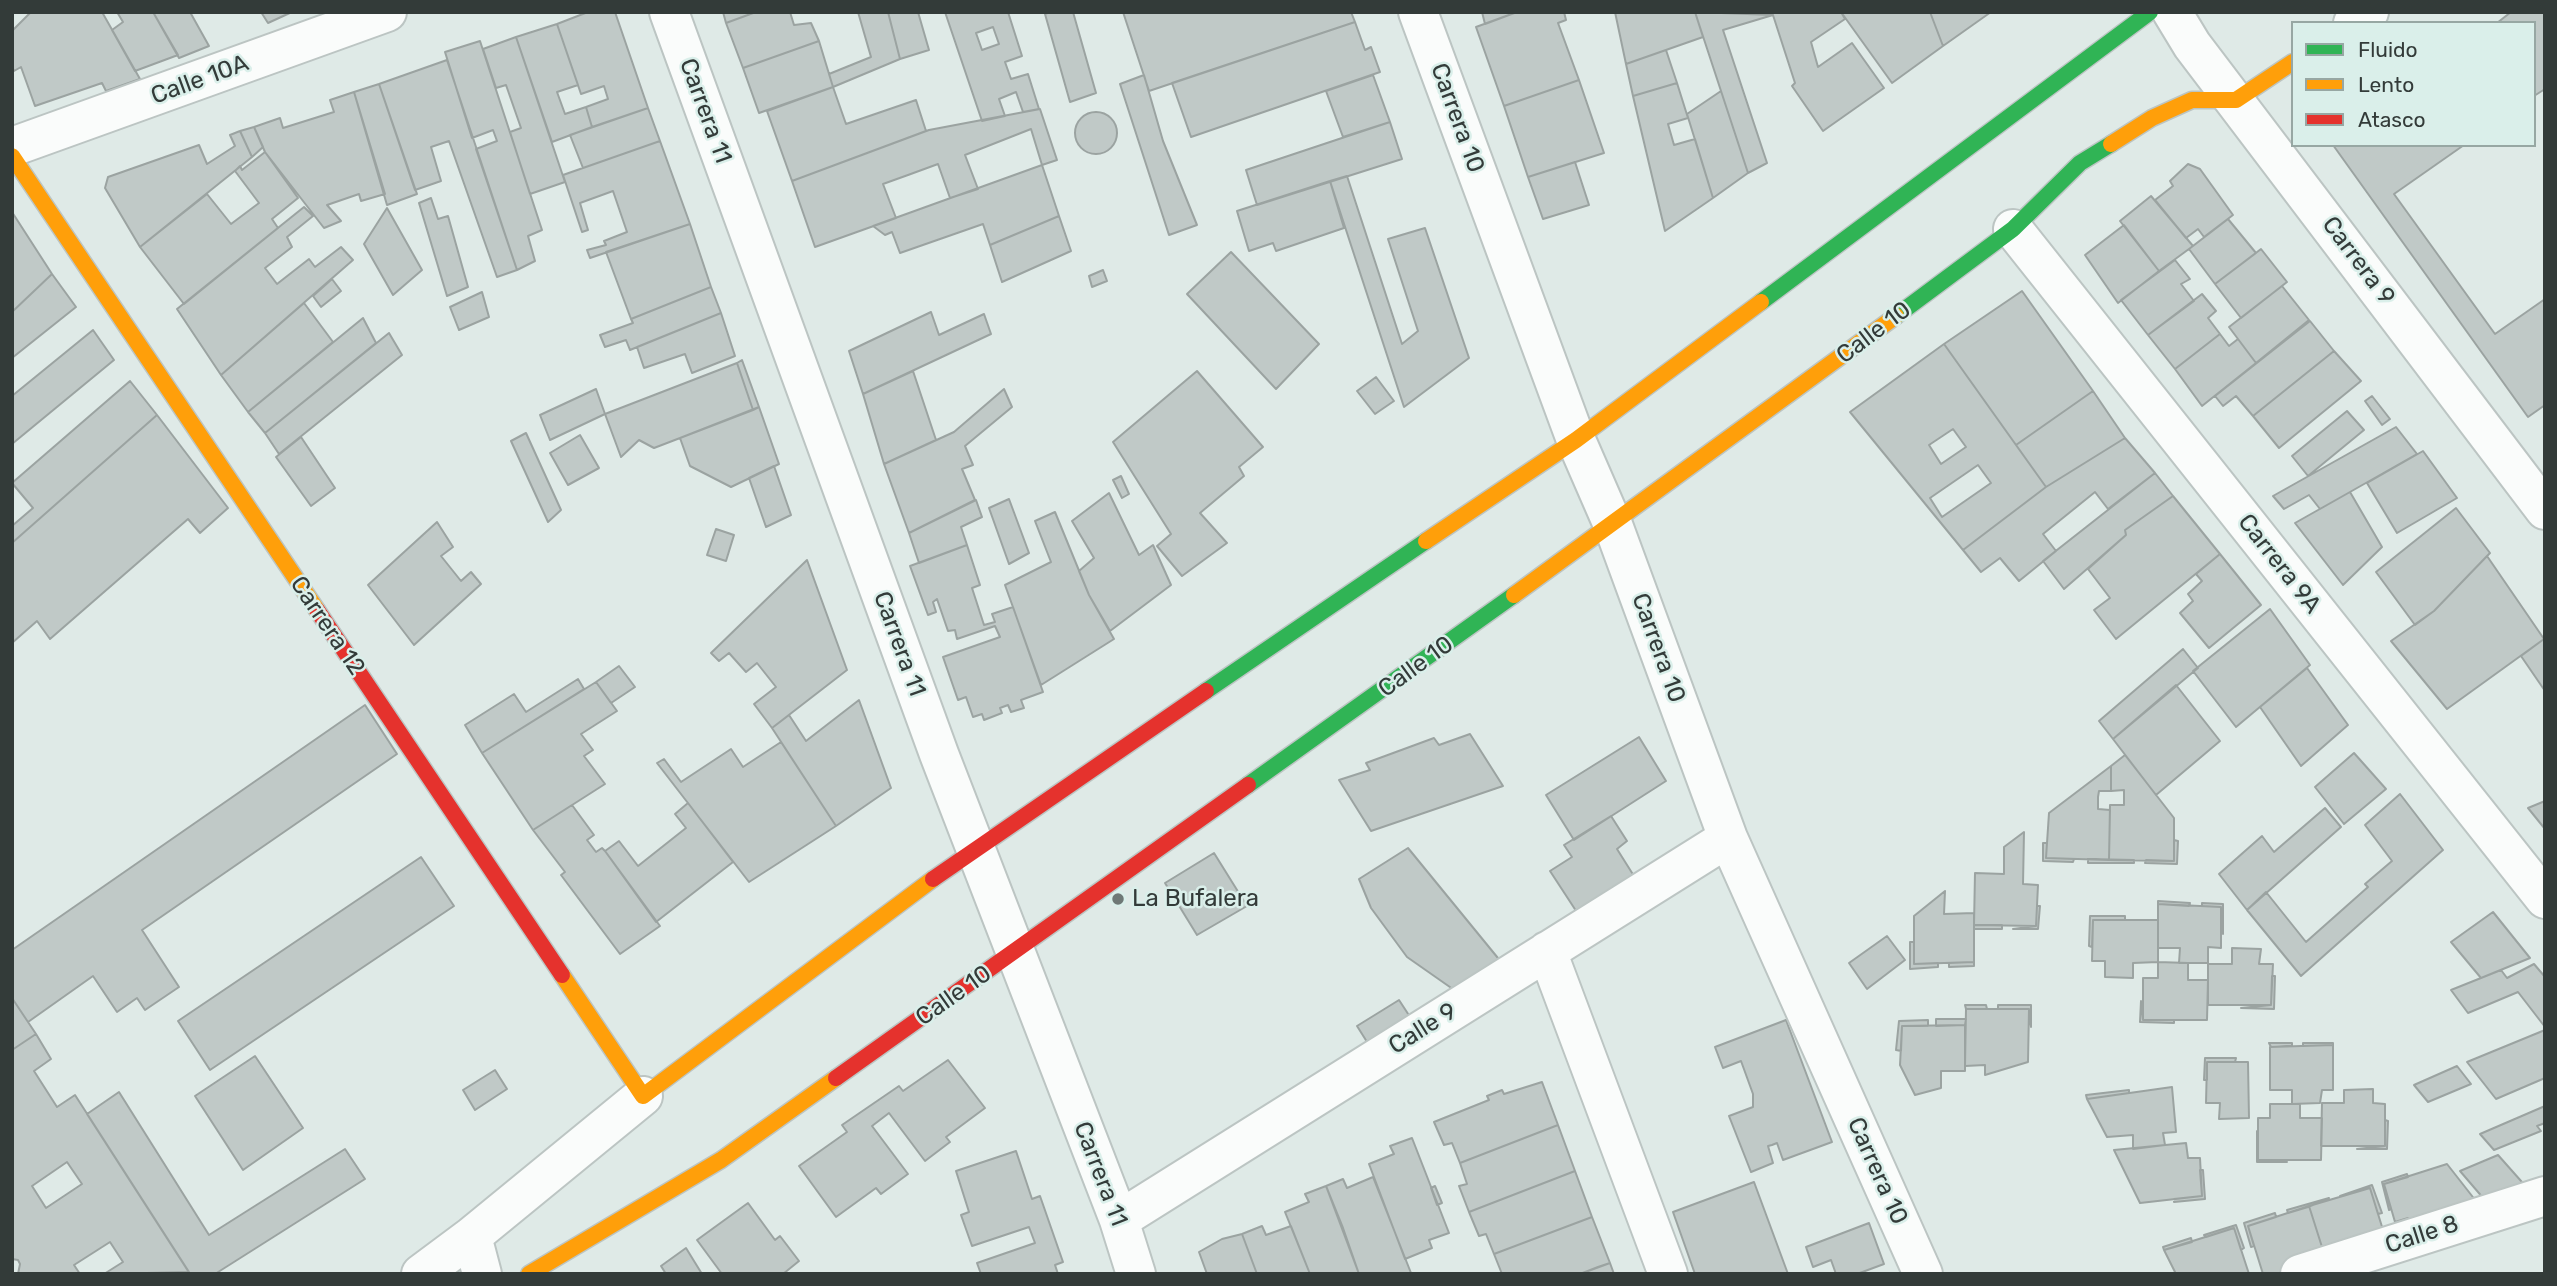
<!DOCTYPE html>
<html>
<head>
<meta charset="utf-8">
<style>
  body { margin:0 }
  #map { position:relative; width:2557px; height:1286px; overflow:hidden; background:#dfeae7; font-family:Rubik,sans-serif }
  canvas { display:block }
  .frame { position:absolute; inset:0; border:14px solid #333b39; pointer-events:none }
  .legend { position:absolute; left:2291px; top:21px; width:245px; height:126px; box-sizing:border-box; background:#daefea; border:2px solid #97a7a3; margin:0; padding:9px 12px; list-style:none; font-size:21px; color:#333b39 }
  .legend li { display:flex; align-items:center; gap:14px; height:35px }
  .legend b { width:35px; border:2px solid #97a7a3 }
</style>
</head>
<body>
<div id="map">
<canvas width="2557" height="1286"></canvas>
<div class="frame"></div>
<ul class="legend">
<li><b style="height:9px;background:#30b455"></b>Fluido</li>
<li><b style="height:9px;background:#ff9f0a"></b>Lento</li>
<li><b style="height:9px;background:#e5322d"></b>Atasco</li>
</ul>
</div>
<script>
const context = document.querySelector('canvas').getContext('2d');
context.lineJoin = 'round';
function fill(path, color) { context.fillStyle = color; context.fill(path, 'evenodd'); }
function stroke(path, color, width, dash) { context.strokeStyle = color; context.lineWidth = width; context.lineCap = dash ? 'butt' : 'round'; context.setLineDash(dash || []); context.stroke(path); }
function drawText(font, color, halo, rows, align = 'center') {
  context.font = font + ' Rubik,sans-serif'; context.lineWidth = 5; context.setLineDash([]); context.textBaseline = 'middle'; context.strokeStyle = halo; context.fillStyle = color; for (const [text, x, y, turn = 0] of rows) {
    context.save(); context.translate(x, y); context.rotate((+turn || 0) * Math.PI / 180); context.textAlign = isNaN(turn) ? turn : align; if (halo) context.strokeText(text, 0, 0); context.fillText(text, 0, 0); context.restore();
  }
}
const building = new Path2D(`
  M31,12H102L140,79L106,91L102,83L35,106L21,67L14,71L12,66V31Z
  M117,12H153L178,55L135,71L112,30L123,22Z
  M153,12H190L209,46L179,58Z
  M261,12H292L268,23Z
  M588,12H615L648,108L592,127L586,107L608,99L604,86L581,94L557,24Z
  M723,12H756L726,23Z
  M756,12H790L794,25L811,23L819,41L743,68L726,23Z
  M858,12H888L900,59L833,87L829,74L871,57Z
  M888,12H918L929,50L900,59Z
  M945,12H1008L1022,56L1005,62L1011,79L1028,74L1039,109L1023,112L1016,92L999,99L1005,116L982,121ZM993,27L999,44L982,50L976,33Z
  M1050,12H1073L1096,93L1070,102L1045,14Z
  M1123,12H1351L1355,22L1149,91Z
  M1482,12H1517L1485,24Z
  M1517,12H1564L1566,20L1558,23L1579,80L1504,106L1476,27Z
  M1615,12H1695L1703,37L1626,64Z
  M1695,12L1773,15L1723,30L1767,163L1748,173Z
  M1772,12H1841L1845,19L1811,42L1818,67L1852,43L1884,88L1823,131L1792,86L1795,83Z
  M1841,12H1930L1943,46L1892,83Z
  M1930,12H1991L1943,46Z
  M2511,12H2545V89L2534,96V23H2497Z
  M1355,22L1365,50L1371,47L1380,72L1191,137L1172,83Z
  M557,24L578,85L557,92L565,114L586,107L592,127L552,142L516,37Z
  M516,37L565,182L530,194L510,132L521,128L506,85L496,88L483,49Z
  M480,41L542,230L528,236L535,261L517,270L476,149L497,141L493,130L472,138L445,52Z
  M819,41L833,87L759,113L743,68Z
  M1666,50L1677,83L1633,96L1626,64Z
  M447,60L517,270L497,277L449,141L431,147L441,181L415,190L379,84Z
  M1144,75L1163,141L1197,225L1169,235L1120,84Z
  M1373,75L1390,122L1343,137L1326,91Z
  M1579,80L1604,153L1528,177L1504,106Z
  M1677,83L1688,118L1668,124L1674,145L1695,139L1713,198L1665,231L1633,96Z
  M379,84L417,194L387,205L354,92Z
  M833,87L846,124L916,100L926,131L792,181L767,111Z
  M1721,91L1748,173L1713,198L1687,114Z
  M354,92L385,194L361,201L359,194L327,205L341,221L324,228L265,152L254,127L280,118L283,128L334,112L330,100Z
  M648,108L660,141L583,168L570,135Z
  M1040,109L1057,160L1042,165L1031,129L965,155L978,189L950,198L938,164L908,175L883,184L896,218L815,247L792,181L929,130Z
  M1075 133a21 21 0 1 1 42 0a21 21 0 1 1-42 0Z
  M1390,122L1402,159L1257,205L1246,170Z
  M254,127L263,147L252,157L240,131Z
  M240,131L252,157L140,247L105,188L108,177L199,145L207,164L235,146L230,135Z
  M660,141L690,224L590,258L587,250L606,245L604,241L627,232L613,191L580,203L588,230L582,232L563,175Z
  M2333,145H2464L2394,194L2495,334L2545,299V405L2528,417Z
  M265,152L298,198L272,219L278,228L184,304L140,247L207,194L231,224L259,203L235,171L240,166L242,170Z
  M1575,162L1589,205L1543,219L1528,177Z
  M2188,164L2200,169L2233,215L2204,237L2198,229L2186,238L2155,200L2173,186L2170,181Z
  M1042,165L1059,216L990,245L983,224L900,253L892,232L885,235L873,226Z
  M1347,176L1402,344L1418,331L1388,239L1425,228L1469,358L1404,407L1330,181Z
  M1330,181L1344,228L1276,251L1273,243L1249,251L1237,211Z
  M2151,196L2193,246L2159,271L2120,221Z
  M431,198L438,219L448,216L468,287L447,296L419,203Z
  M304,207L313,216L287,237L292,247L265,268L277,284L309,259L315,267L341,247L353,260L221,375L177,309Z
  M387,208L422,270L393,295L364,244Z
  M12,212L52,274L12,312Z
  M1059,216L1071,251L1002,282L990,245Z
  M2228,219L2256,253L2215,284L2189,249Z
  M690,224L711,287L631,319L606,252Z
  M2124,225L2159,271L2118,303L2085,255Z
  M2261,249L2287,282L2241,318L2215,284Z
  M1231,252L1319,344L1276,389L1187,294Z
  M2175,260L2190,279L2181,284L2194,301L2148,335L2121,300Z
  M1103,270L1107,281L1092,287L1089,276Z
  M52,274L76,307L12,358V312Z
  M332,279L341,291L321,307L313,296Z
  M2282,286L2309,320L2256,363L2229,327Z
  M711,287L721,313L630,350L626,340L605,347L600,335L633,323L631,319Z
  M2022,291L2093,391L2016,445L1944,344Z
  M482,292L489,317L459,330L450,307Z
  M2202,294L2216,311L2208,318L2220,334L2175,369L2148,335Z
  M304,303L333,342L248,412L221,375Z
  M931,312L939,335L984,314L991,334L863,394L849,351Z
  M721,313L735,356L692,373L685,354L644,368L637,347Z
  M363,318L376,343L265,433L248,412Z
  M2310,321L2334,351L2253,416L2236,396L2223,406L2215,396Z
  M93,330L114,360L12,444V396Z
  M389,333L402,355L279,454L265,433Z
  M2220,334L2229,346L2238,339L2256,363L2202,406L2175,369Z
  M1944,344L2046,487L1963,550L1850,412ZM1953,429L1966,447L1941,464L1929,445ZM1978,465L1991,483L1942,517L1930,498Z
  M2334,351L2361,381L2279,448L2253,416Z
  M742,360L759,407L753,410L737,363Z
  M737,363L753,410L654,448L639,440L621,457L605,414Z
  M913,371L936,440L884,464L863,394Z
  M1197,371L1263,447L1239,467L1244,476L1200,513L1227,543L1182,576L1157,546L1171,534L1113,442Z
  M1376,377L1394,401L1375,414L1357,391Z
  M130,381L157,415L12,543V526L33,508L12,483Z
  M596,389L605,414L550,440L540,415Z
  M1004,389L1012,407L965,446L973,465L962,469L975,500L909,533L884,464L954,432Z
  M2093,391L2125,438L2046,487L2016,445Z
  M2372,396L2390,419L2382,425L2365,401Z
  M759,407L779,464L731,487L690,466L680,438Z
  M2347,411L2364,430L2308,476L2292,456Z
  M157,415L228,508L200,533L188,519L50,639L37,621L12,643V543Z
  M2396,427L2417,454L2320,509L2309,495L2284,509L2273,496Z
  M526,433L561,510L548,522L511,441Z
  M580,435L599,468L568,485L550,453Z
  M301,437L335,488L311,506L276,457Z
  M2125,438L2155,473L2108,509L2095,492L2043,534L2056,551L2019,581L2000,558L1981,572L1963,550L2046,487Z
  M2423,451L2457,498L2397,533L2367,483Z
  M774,466L791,515L766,527L749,478Z
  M2155,473L2173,496L2125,530L2126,535L2064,589L2043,561Z
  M1121,476L1129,494L1122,498L1113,480Z
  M2350,492L2382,547L2343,585L2295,523Z
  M1109,493L1139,555L1153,545L1171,585L1110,631L1089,595L1079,571L1094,558L1072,521Z
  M2173,496L2220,554L2116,639L2094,610L2110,598L2088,569L2126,535L2125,530Z
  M1009,499L1029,553L1009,564L989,508Z
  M976,500L982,517L961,527L967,545L919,563L909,533Z
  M2456,508L2490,553L2434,611L2415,625L2376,572Z
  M1055,512L1089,595L1114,639L1041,685L1005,585L1051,562L1035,521Z
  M437,522L453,547L441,556L461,581L471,572L481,584L414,645L368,585Z
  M716,529L734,535L726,561L707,555Z
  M967,545L980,585L972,588L984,625L995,622L992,614L1013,607L1043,692L1021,700L1024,708L1011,712L1008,705L1000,708L1002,713L984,720L982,714L973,717L966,697L958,700L943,657L1000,637L995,626L957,639L955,630L948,631L937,599L933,602L936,612L928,615L910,566Z
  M2220,554L2261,605L2209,648L2180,613L2193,601L2188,594L2202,581L2196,574Z
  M2487,556L2544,639L2447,709L2391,641L2434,611Z
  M807,560L847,670L772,728L754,704L776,687L757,663L746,672L729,653L719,661L711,653Z
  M2270,609L2310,665L2236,727L2193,671Z
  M2544,639L2545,640V691L2521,656Z
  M2183,649L2198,668L2113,739L2099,721Z
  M619,666L635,687L611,703L596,682Z
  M2307,668L2348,725L2301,766L2260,707Z
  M578,679L584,689L482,753L465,725L514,694L526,712Z
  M596,682L617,711L581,734L593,750L584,756L605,784L533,830L482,753Z
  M2176,685L2220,741L2156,795L2113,739Z
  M859,700L891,788L836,826L772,728L789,715L806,741Z
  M365,705L397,754L142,930L179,987L145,1010L137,998L117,1012L93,976L28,1022L12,998V950Z
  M1470,734L1503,786L1371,831L1339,780L1370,770L1366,763L1434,738L1439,745Z
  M1639,737L1666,781L1574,840L1546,795Z
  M781,742L836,826L749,882L657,763L664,759L681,782L731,749L743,767Z
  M2354,753L2386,789L2344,824L2315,787Z
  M2125,755L2174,818V861L2109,860L2110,805H2124V790L2111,791V766Z
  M2111,766V791H2099L2098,797V809L2110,810L2109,860L2046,858L2049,813Z
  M2400,794L2443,850L2301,976L2247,910L2266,892L2306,942L2368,887L2365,884L2392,861L2365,825Z
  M2545,801V829L2528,808Z
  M688,803L733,862L656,922L605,851L619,841L638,866L686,828L675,814Z
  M572,805L594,835L587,840L596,852L602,848L605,851L660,926L620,954L561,875L565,872L533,830Z
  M2325,808L2341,827L2247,910L2219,874L2262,836L2274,852Z
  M1611,816L1627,841L1617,849L1639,884L1582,920L1550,871L1572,857L1564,845Z
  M2024,832L2023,884L2038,885L2036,926L1974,925L1975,873L2004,874V847Z
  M2174,840L2178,841L2177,864L2145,863L2146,860L2174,861Z
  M2043,843H2047L2046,858L2074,859L2073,862L2043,861Z
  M1408,848L1502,963L1457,992L1407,957L1371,908L1359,879Z
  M1214,853L1247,906L1197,935L1165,883Z
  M421,857L454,906L210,1070L178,1021Z
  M2088,859L2134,860V863H2088Z
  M1945,891L1944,914L1974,913V962L1914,964V916Z
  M2158,901L2190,903L2189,906L2158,904Z
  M2202,903L2223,904V934L2221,907L2202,906Z
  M2158,904L2221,907V948L2208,947V963H2179L2180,948H2158Z
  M2037,906H2040L2038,929H2013L2036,926Z
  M2493,912L2530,958L2481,978L2451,942Z
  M2090,916H2125V920H2093L2092,947L2089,946Z
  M2093,920H2158V962L2133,963V978L2105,977V961H2092Z
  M1974,925H2002V929H1974Z
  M1887,936L1905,960L1867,989L1849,963Z
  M1910,942H1914V964L1938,963V967L1910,969Z
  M2232,948L2261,949L2259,964H2273L2271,1005H2208V964H2232Z
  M1974,962V966L1949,967V963Z
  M2158,962L2188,963V980H2208L2207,1020H2143V978H2158Z
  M2534,964L2545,977V1027L2518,992L2468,1013L2451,990L2501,970L2507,978Z
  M2272,976H2275L2274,1009L2241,1008L2271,1005Z
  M12,998L36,1034L12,1050Z
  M1399,1000L1416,1026L1374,1053L1357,1026Z
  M2141,1001L2143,1020H2174V1023L2140,1022Z
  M1965,1005H1986L1987,1009H1966Z
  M1998,1005H2031V1027L2029,1009H1998Z
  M1966,1009H2029L2028,1062L1985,1075V1065L1965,1066Z
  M1936,1019H1966L1965,1025L1936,1026Z
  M1786,1020L1832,1142L1783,1160L1777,1143L1772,1145L1768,1146L1773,1163L1751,1172L1729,1116L1753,1107V1094L1741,1061L1723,1068L1715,1047Z
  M1928,1020V1026H1902L1901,1051L1896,1050L1899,1021Z
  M1965,1025V1071H1941V1088L1915,1095L1900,1065L1902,1026Z
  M2545,1030V1078L2496,1099L2467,1062Z
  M36,1034L51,1059L34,1071L57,1107L75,1095L189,1272L104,1274L123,1262L110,1242L74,1265L80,1274H18L20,1264L18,1260L12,1259V1050ZM67,1162L82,1184L46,1208L32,1186Z
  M2269,1043H2292V1046L2271,1047Z
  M2303,1043H2333V1045L2303,1046Z
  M2333,1045V1090H2322L2320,1103L2292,1104V1090H2270V1047Z
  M255,1056L303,1128L243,1170L195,1096Z
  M2205,1058H2236L2235,1062H2207V1080H2204Z
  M948,1060L985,1108L946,1137L950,1142L925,1161L889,1113L872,1126L908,1174L881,1194L876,1188L836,1217L799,1166L847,1132L842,1125L899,1086L903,1091Z
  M2207,1062H2248L2249,1118L2219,1119L2220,1103H2206Z
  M2457,1066L2471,1084L2428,1102L2414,1085Z
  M495,1070L507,1089L475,1110L463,1090Z
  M1542,1082L1558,1125L1460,1163L1452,1143L1444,1145L1434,1122L1489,1100L1487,1096L1502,1090L1504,1094Z
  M2172,1087L2176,1132L2163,1133L2165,1145L2133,1149V1135L2107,1137L2087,1099Z
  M2373,1089V1103L2385,1104V1146H2321L2322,1103H2344V1090Z
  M2129,1090V1093L2087,1099L2086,1095Z
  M119,1092L209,1235L345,1149L365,1179L215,1274H190L87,1114Z
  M2270,1104H2300V1118H2322L2321,1160H2258V1118H2270Z
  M2545,1106V1123L2537,1126L2541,1131L2494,1150L2480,1134Z
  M2385,1120L2388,1121L2387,1149H2357L2385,1146Z
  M1558,1125L1575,1171L1469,1212L1459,1186L1467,1184L1460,1163Z
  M2257,1131L2258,1160L2287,1162H2257Z
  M1412,1138L1449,1233L1429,1240L1432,1248L1405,1259L1369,1164L1394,1154L1390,1146Z
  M2186,1143L2188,1158H2200L2202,1196L2140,1203L2114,1150Z
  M1016,1151L1032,1199L1040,1196L1063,1262L1055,1265L1058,1274H981L977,1263L1035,1243L1029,1227L972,1246L961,1215L969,1212L956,1171Z
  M2498,1155L2529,1190L2484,1199L2460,1171Z
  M2447,1164L2483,1210L2412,1232L2408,1218L2395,1222L2384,1184Z
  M2200,1170H2203L2205,1199L2174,1202V1199L2202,1196Z
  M1575,1171L1592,1217L1494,1254L1486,1234L1479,1236L1469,1212Z
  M2407,1174L2408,1177L2384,1184L2391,1209L2389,1210L2382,1182Z
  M1373,1177L1411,1273L1408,1274H1359L1326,1186L1343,1179L1347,1188Z
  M1754,1182L1788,1274H1695L1673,1212Z
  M2372,1185L2382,1213L2378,1214L2370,1188L2340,1196Z
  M1326,1186L1343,1228L1359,1274H1310L1285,1212L1309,1202L1305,1194Z
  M1435,1186L1442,1203L1437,1205L1431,1188Z
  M2370,1188L2383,1230L2322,1247L2309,1206Z
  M2329,1198L2308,1207L2288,1213L2287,1210Z
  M748,1203L775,1240L780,1236L799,1261L783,1274H722L697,1240Z
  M2309,1206L2322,1247L2304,1265L2276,1274H2263L2248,1226Z
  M2275,1213L2276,1217L2248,1226L2254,1246L2251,1247L2244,1223Z
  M1592,1217L1610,1263L1580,1274H1502L1494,1254Z
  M1869,1223L1884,1264L1857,1274H1836L1831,1260L1813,1267L1806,1247Z
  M2236,1225L2244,1248L2241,1250L2234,1228L2206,1237L2204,1235Z
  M1262,1226L1266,1235L1291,1226L1310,1274H1257L1242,1234Z
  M2234,1228L2249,1274H2176L2164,1250Z
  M1242,1234L1257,1274H1207L1199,1252L1222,1239Z
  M2191,1238L2192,1242L2164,1250L2163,1247Z
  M686,1248L702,1274H666L661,1266Z
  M1610,1263L1614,1274H1580L1598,1267Z`);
fill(building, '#c0c9c7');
stroke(building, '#9ba3a1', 2);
const street = new Path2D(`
  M669,12L939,754L1119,1220L1136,1274
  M1418,12L1576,440L1613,525L1728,838L1923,1274
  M2172,12L2192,45L2545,510
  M2353,23L2369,12
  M12,147L387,12
  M2013,229L2545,899
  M1547,951L1668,1274
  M1119,1220L1728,838
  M472,1236L482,1274
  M421,1274L472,1236L643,1096
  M2300,1274L2545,1196`);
const fast = new Path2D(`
  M1761,302L2150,12
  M1896,316L2013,229L2080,163L2111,144
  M1206,691L1426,541
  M1248,785L1514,595`);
const slow = new Path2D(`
  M2111,144L2152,118L2192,100H2236L2293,62
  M12,156L317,610
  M1426,541L1576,440L1761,302
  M1514,595L1896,316
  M562,975L643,1096L933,879
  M529,1274L721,1160L836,1078`);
const jam = new Path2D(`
  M317,610L562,975
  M933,879L1206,691
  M836,1078L1248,785`);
stroke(street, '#bcc5c3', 42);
stroke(fast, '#bcc5c3', 19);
stroke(slow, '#bcc5c3', 19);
stroke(jam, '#bcc5c3', 19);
stroke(street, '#fafcfb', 38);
stroke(fast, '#30b455', 16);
stroke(slow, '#ff9f0a', 16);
stroke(jam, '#e5322d', 16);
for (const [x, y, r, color] of [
  [1118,899,7,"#6f7876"]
]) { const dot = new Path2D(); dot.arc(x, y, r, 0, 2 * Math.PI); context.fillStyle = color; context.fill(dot); stroke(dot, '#daefea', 2.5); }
drawText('24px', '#333b39', '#daefea', [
  ["Calle 10A",200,80,-20],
  ["Carrera 11",705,111,70],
  ["Carrera 10",1457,118,70],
  ["Carrera 9",2358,261,53],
  ["Calle 10",1874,333,-37],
  ["Carrera 9A",2279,564,52],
  ["Carrera 12",327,626,56],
  ["Carrera 11",899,644,70],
  ["Carrera 10",1658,648,70],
  ["Calle 10",1416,667,-36],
  ["Calle 10",954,996,-35],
  ["Calle 9",1423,1029,-32],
  ["Carrera 10",1877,1171,66],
  ["Carrera 11",1100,1174,69],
  ["Calle 8",2422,1235,-18]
]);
drawText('24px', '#333b39', '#daefea', [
  ["La Bufalera",1132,899]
], 'left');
</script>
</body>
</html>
